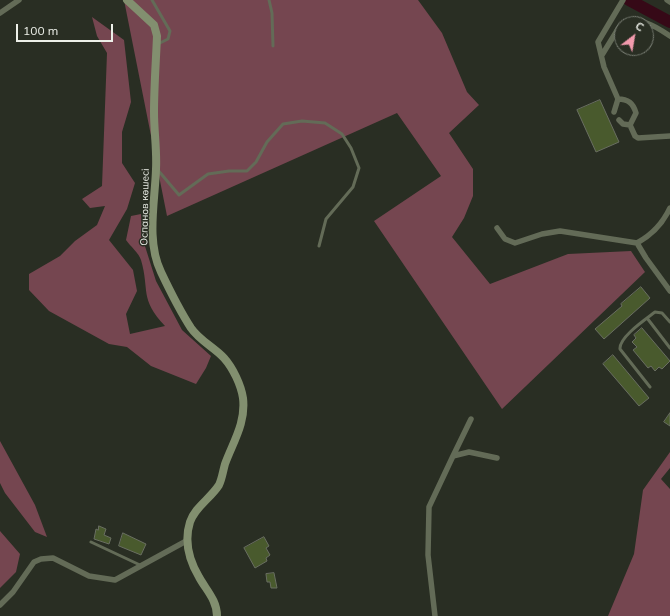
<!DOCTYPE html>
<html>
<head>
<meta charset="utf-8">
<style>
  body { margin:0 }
  #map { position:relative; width:670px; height:616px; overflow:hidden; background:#292e23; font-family:Mulish,sans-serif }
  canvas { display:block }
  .north { position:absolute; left:614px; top:16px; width:40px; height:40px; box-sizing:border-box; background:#292e23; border:1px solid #777c72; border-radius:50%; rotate:31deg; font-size:11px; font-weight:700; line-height:16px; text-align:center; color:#edf0e9 }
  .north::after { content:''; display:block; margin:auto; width:14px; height:18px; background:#f29aad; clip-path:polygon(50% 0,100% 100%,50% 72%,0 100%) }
  .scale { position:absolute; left:16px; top:24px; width:97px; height:18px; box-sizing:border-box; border:2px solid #edf0e9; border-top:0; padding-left:5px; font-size:12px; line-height:14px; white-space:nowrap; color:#edf0e9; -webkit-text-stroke:3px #292e23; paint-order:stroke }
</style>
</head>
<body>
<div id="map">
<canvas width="670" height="616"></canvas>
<div class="north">С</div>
<div class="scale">100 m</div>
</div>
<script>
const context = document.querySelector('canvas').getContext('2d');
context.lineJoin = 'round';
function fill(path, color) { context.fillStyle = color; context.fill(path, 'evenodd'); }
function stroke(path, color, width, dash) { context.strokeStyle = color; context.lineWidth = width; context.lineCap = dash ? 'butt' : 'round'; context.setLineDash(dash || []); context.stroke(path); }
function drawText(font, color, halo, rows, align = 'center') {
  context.font = font + ' Mulish,sans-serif'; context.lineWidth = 3; context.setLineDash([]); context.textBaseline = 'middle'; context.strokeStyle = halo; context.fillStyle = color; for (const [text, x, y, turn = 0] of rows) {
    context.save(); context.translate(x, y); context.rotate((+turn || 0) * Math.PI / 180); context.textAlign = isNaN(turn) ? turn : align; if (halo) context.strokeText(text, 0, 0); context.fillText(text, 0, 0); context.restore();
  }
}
fill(new Path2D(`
  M124,0H418L442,33L467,92L479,105L449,133L473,169V196L464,218L452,237L490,284L568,254L631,251L645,272L502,409L374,221L441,176L397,113L167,216Z
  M92,17L124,40L131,102L122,132V163L135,183L127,209L109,240L133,270L137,291L126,314L130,334L165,326C139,298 150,291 141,260C139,253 130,246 126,240L131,216L141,214L144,243L156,281L182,330L211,356L206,368L196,384L151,366L127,347L109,344L49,311L29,290V274L60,256L75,241L97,225L105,206L90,208L82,199L102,186L107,53L97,36Z
  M0,441L35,505L47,537L35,532L5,493L0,483Z
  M670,452V468L661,479L670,489V616H608L634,554L643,490Z
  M0,531L20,554L16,572L0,588Z`), '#754650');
stroke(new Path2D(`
  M629,0L670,22`), '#360917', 12);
const building = new Path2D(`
  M600,100L619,142L596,152L577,110Z
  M641,287L650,298L604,339L595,329L622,306L621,304Z
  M642,328L670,361L662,369L659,367L655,371L651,366L648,368L633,350L637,347L632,342L636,338L634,335Z
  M613,355L649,398L639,406L603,364Z
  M670,413V426L664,422Z
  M99,526L106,529L104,535L111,538L109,544L94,539L96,529L98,530Z
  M123,533L146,544L141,555L119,546Z
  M264,537L269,546L266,548L270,555L266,558L267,561L255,568L244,548Z
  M274,573L277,588H271L270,582H267L266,574Z`);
fill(building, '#495a2d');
stroke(building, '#696e61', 1);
stroke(new Path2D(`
  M152,0L170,31L168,39L158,44
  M269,0L272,13L273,46
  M157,169L179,195L208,174L229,171H247L256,162L267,142L283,124L302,121L325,123L342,134L351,148L359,168L353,187L326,219L319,246
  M647,318L670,348
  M650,387L620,349C619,337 646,319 655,312L662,313L670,322
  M91,542L140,565`), '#636b57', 3);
stroke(new Path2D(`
  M667,0L670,2
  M0,13L19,0
  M624,24C642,17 655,26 670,36
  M602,55L618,29L622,26
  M618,99C628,99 633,103 636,113L630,125
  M614,112L618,99L604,67L598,42L623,0
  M619,120L623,124L630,125
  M630,125L635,136L638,138L670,136
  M497,228L505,239L515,243L542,234L560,231L637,243C652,235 663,223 670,208
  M637,243L646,258L670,291
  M453,456L471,419
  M0,605L13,592L34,562L41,559L53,558L89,576L115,580L188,540
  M435,616L428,555L429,507L453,456L469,452L497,458`), '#636b57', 5.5);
stroke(new Path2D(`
  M127,0L154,25L157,36C156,61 154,87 154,112C154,131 157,150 156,169C155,202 146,241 161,272C170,291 180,311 191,328C200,341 214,347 224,358C233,368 241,385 243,398C246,423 233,442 225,464C223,471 222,479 219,485C210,499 195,507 190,522C184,541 189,560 199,577C206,590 217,600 217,616`), '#828f6f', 8);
drawText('10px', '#edf0e9', '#292e23', [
  ["Оспанов көшесі",145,207,-89]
]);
</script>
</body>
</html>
